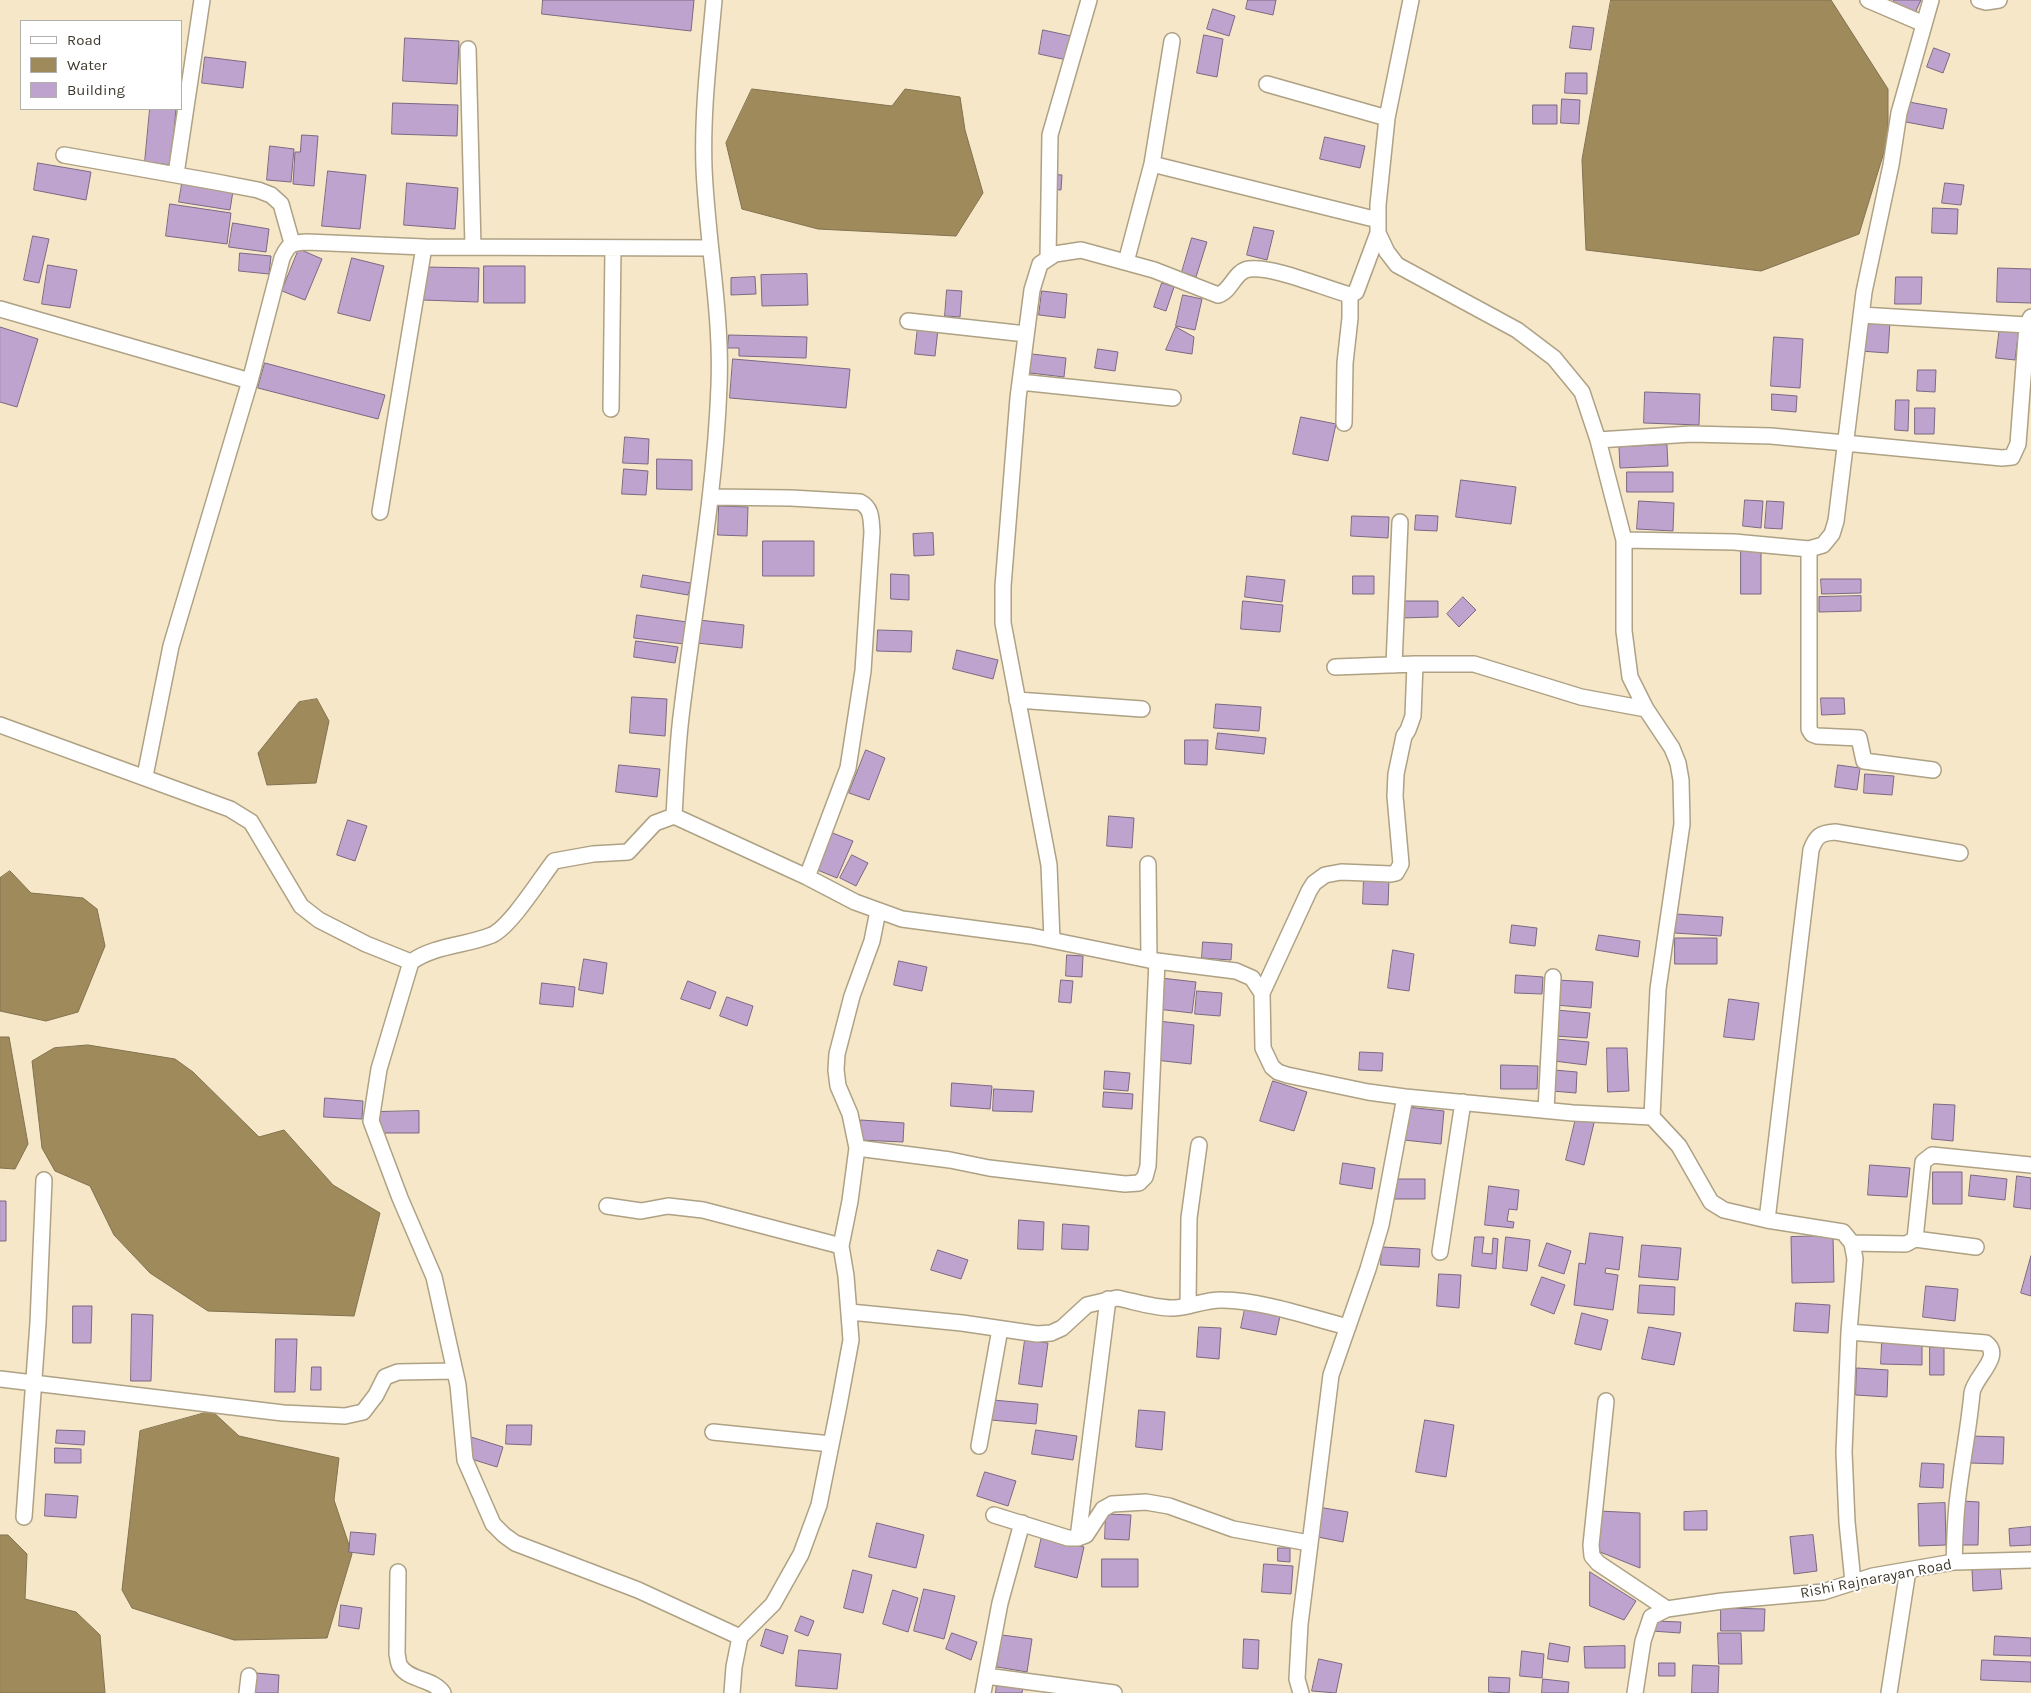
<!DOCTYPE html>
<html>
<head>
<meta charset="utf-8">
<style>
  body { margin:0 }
  #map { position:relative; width:2031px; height:1693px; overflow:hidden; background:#f6e7c9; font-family:Karla,sans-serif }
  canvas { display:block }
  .legend { position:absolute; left:20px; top:20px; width:162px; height:90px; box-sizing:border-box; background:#fff; border:1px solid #b2b0ab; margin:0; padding:6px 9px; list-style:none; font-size:15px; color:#3f392d }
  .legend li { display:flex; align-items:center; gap:10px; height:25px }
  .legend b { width:25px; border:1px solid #b2b0ab }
</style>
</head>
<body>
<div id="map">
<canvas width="2031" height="1693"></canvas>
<ul class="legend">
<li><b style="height:6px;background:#fff"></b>Road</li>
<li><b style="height:14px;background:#9f8a5c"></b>Water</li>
<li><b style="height:14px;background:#bea3ce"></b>Building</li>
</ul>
</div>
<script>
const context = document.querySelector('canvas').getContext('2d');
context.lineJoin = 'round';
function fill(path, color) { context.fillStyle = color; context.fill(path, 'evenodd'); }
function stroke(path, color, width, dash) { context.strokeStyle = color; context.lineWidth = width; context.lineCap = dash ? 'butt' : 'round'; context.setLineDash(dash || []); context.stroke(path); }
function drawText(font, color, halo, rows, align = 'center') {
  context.font = font + ' Karla,sans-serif'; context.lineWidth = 4; context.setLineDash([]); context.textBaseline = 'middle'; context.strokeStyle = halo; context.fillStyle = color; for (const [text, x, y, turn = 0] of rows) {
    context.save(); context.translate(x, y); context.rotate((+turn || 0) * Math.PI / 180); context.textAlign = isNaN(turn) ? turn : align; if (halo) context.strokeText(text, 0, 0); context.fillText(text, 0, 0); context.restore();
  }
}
const water = new Path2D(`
  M1611,0H1831L1888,89V139L1859,234L1761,271L1586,250L1582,160Z
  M752,89L892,106L905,89L960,97L965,130L983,193L956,236L818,229L742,209L726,143Z
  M317,699L329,721L316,783L267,785L258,753L299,702Z
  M10,871L31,893L83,898L97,909L105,946L78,1012L46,1021L0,1011V878Z
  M0,1037H9L28,1144L15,1169L0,1168Z
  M88,1045L175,1059L193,1072L259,1137L284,1130L333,1185L380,1213L354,1316L208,1311L150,1273L114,1235L90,1186L55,1171L42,1148L32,1061L54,1048Z
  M212,1411L239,1436L339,1458L334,1500L352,1554L327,1638L234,1640L132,1608L122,1590L140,1431Z
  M0,1535H8L27,1554L25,1599L76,1612L100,1635L105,1693H0Z`);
fill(water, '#9f8a5c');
stroke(water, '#82724e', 1);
const building = new Path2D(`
  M543,0H694L691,31L542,14Z
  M1248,0H1276L1273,15L1246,9Z
  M1894,0H1921L1915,13L1893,3Z
  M1213,9L1235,16L1229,36L1207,29Z
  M1573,26L1594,28L1591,50L1570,48Z
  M1043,30L1071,36L1067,60L1039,54Z
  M1204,35L1223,39L1217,77L1197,73Z
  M405,38L459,41L457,84L403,81Z
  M1934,48L1950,54L1943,73L1927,67Z
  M205,57L246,62L243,88L202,83Z
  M1566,73H1587V94L1565,93Z
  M1562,99L1580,100L1579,124L1561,123Z
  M1909,102L1947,109L1943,129L1906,122Z
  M393,103L458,105L457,136L392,134Z
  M1533,105H1557V124H1533Z
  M150,109H176L171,165L145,162Z
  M302,135L318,136L314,186L293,184L295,152H300Z
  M1325,137L1365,146L1360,168L1320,159Z
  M270,146L294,149L291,182L267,180Z
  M38,163L91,172L86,200L34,190Z
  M328,171L366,175L360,229L322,226Z
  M1048,174L1062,175L1061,190L1047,189Z
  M407,183L458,188L455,229L404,225Z
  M1945,183L1964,185L1961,205L1942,203Z
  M182,184L233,191L230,210L179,202Z
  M170,204L231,213L227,244L166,236Z
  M1933,208L1958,209L1957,234L1932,233Z
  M233,223L269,229L266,252L229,247Z
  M1254,227L1274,231L1267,260L1247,255Z
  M33,236L49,239L39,283L24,280Z
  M1192,238L1207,242L1196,277L1182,272Z
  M299,249L322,259L305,300L282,291Z
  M240,253L271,256L269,274L239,271Z
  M352,258L384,266L370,321L338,313Z
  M48,265L77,270L70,308L42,304Z
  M484,266H525V303H484Z
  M424,267L479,268L478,302L423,300Z
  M1998,268L2031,269V303L1997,302Z
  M807,274L808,305L762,306L761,275Z
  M755,277L756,294L731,295V278Z
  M1896,277H1922L1921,304H1895Z
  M1162,283L1174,287L1166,311L1154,307Z
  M947,290L962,291L960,317L945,316Z
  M1042,291L1067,294L1065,318L1039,315Z
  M1183,295L1202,299L1195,330L1176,326Z
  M2001,319L2020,321L2015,360L1996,358Z
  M1862,320L1890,321L1888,353L1860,351Z
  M918,326L938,329L935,356L915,354Z
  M0,327L38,339L17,407L0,402Z
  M1176,327L1194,337L1192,354L1166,350Z
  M729,335L807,337L806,358L739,356V348H728Z
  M1774,337L1803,339L1800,388L1771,386Z
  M1098,349L1118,352L1115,371L1095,368Z
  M1032,354L1066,358L1064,377L1030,373Z
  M733,359L850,369L846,408L730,398Z
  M265,363L385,395L378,419L258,388Z
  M1918,370H1936L1935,392L1917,391Z
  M1645,392L1700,394L1699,425L1644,423Z
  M1772,394L1797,396L1796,412L1772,410Z
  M1896,400H1909L1908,431L1895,430Z
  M1915,408H1935L1934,434H1915Z
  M1301,417L1336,424L1328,461L1293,454Z
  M625,437L649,439L648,464L623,463Z
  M1667,445L1668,466L1620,468L1619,447Z
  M657,459L692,460V490L657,489Z
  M624,469L648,471L646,495L622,494Z
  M1627,472H1673V492H1627Z
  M1461,480L1516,487L1511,524L1456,517Z
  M1745,500L1763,501L1761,528L1743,526Z
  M1639,501L1674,503L1673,531L1637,529Z
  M1767,501L1784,502L1782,529L1765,528Z
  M719,506L748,507L747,536L718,535Z
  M1416,515L1438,516L1437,531L1415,530Z
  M1352,516L1389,517L1388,538L1351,536Z
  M933,533L934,555L914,556L913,534Z
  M763,541H814V576H763Z
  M1741,550H1761V594H1741Z
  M891,574L909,575V600L891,599Z
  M643,575L691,583L688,595L641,587Z
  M1247,576L1285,580L1282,602L1245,597Z
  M1353,576H1374V594H1353Z
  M1821,579H1861V593L1822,594Z
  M1861,596V611L1819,612V597Z
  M1463,597L1476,610L1459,627L1447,614Z
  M1243,601L1283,605L1280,632L1241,629Z
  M1400,601H1438V617L1401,618Z
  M637,615L687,622L684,644L634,638Z
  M699,620L744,625L742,648L697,643Z
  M878,630L912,631L911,652L877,651Z
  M636,641L678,647L675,663L634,657Z
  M957,650L998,660L993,679L953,669Z
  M632,697L667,699L665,736L630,733Z
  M1821,698H1844L1845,714L1822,715Z
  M1216,704L1261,707L1259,731L1214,728Z
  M1218,733L1266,738L1264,754L1216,749Z
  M1185,740H1208L1207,765L1185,764Z
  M866,750L885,758L869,800L849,793Z
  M619,765L660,769L657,797L616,792Z
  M1838,765L1860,768L1857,790L1835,787Z
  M1865,774L1894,776L1892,795L1864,793Z
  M1109,816L1134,818L1132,848L1107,846Z
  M348,820L367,826L355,861L337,855Z
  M830,832L853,841L837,878L815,869Z
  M852,855L868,863L856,886L840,878Z
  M1364,877L1389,878L1388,905L1363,904Z
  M1676,914L1723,917L1721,936L1675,933Z
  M1512,925L1537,928L1535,946L1510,943Z
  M1599,935L1640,941L1638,957L1596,950Z
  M1675,938H1717V964H1675Z
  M1203,942L1232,944L1231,960L1202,958Z
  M1393,950L1414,954L1409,991L1388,988Z
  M1067,955L1083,956L1082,977L1066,976Z
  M584,959L607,963L603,994L579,990Z
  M899,961L927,967L922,991L894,985Z
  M1516,975L1543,977L1542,994L1515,993Z
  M1161,978L1196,982L1192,1013L1157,1009Z
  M1061,980L1073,981L1071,1003L1059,1002Z
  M1557,980L1593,982L1591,1008L1555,1005Z
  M688,981L716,992L710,1009L681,999Z
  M542,983L575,987L573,1007L540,1004Z
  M1197,991L1222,993L1220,1016L1195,1014Z
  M727,997L753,1006L747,1026L720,1016Z
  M1729,999L1759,1003L1754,1040L1724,1037Z
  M1556,1010L1590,1013L1587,1038L1554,1036Z
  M1158,1021L1194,1025L1191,1064L1155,1060Z
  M1556,1039L1589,1042L1586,1065L1554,1061Z
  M1607,1048H1627L1629,1091L1608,1092Z
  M1360,1052L1383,1053L1382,1071L1359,1070Z
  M1501,1065L1538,1066L1537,1089H1501Z
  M1554,1070L1577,1072L1576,1093L1552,1091Z
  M1105,1071L1130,1073L1128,1091L1104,1089Z
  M1273,1081L1307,1092L1294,1131L1260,1121Z
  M952,1083L992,1086L990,1109L951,1106Z
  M994,1089L1034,1091L1032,1112L993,1111Z
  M1104,1092L1133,1094L1132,1109L1103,1107Z
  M325,1098L363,1101L362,1119L324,1117Z
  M1934,1104L1955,1105L1953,1141L1932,1139Z
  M1407,1107L1444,1111L1441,1144L1404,1140Z
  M419,1111V1133H377V1112Z
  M1576,1118L1594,1123L1584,1165L1566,1160Z
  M861,1120L904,1123L903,1142L859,1140Z
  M1343,1163L1375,1168L1372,1189L1340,1184Z
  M1870,1165L1910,1168L1907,1197L1868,1195Z
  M1933,1172H1962V1204H1933Z
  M1971,1175L2007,1179L2005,1200L1969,1196Z
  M2017,1176L2031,1178V1209L2014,1207Z
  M1394,1179H1425V1199H1394Z
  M1489,1186L1519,1190L1517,1210L1509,1209L1507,1221L1514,1222L1513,1228L1485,1225Z
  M0,1201H6V1241H0Z
  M1019,1220L1044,1222L1043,1250L1018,1249Z
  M1063,1224L1089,1226L1088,1250L1062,1249Z
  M1590,1233L1623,1237L1619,1270L1606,1268L1605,1273L1618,1275L1613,1310L1574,1305L1579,1263L1585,1264Z
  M1833,1236L1834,1282L1792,1283L1791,1237Z
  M1475,1237H1484L1482,1253L1492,1254L1493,1238L1498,1239L1496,1269L1472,1266Z
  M1506,1237L1530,1240L1527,1271L1503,1268Z
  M1547,1243L1571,1251L1564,1274L1539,1266Z
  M1642,1245L1681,1248L1678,1280L1639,1277Z
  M1382,1247L1420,1249L1419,1267L1381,1265Z
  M938,1250L968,1260L961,1279L931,1270Z
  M2031,1256V1296L2021,1293Z
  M1439,1274L1461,1275L1459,1308L1437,1306Z
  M1542,1277L1565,1285L1554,1314L1531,1305Z
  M1640,1285L1675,1287L1674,1315L1638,1313Z
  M1926,1286L1958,1289L1955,1321L1923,1317Z
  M1796,1303L1830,1305L1828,1333L1794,1331Z
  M73,1306H92L91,1343H73Z
  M1245,1309L1280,1316L1276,1335L1241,1328Z
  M1582,1313L1608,1320L1601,1350L1575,1344Z
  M132,1314L153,1315L151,1381H131Z
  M1199,1327L1221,1328L1219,1359L1197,1357Z
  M1649,1327L1681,1333L1674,1365L1642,1359Z
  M276,1339H297L295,1392H275Z
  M1025,1340L1048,1343L1042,1387L1019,1384Z
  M1882,1343L1922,1344V1365L1881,1364Z
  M1930,1347H1944V1375H1930Z
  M312,1367H321V1390H311Z
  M1857,1368L1888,1370L1887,1397L1856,1395Z
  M993,1400L1038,1404L1036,1424L991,1420Z
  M1139,1410L1165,1412L1162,1450L1136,1447Z
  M1425,1420L1454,1425L1446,1477L1416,1472Z
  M507,1425H532L531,1445L506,1444Z
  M57,1430L85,1431L84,1445L56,1443Z
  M1036,1430L1077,1436L1073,1460L1032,1454Z
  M1971,1436L2004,1437L2003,1464L1970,1463Z
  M471,1437L503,1447L497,1467L465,1457Z
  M55,1448L81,1449V1463H55Z
  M1922,1463L1944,1464L1943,1488L1920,1487Z
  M985,1472L1016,1481L1008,1506L977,1496Z
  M46,1494L78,1496L76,1518L45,1516Z
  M1962,1501L1979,1502L1978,1545H1962Z
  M1945,1503L1946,1545L1919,1546L1918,1504Z
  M1318,1507L1348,1512L1343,1542L1313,1536Z
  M1599,1511L1640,1513V1568L1595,1550Z
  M1707,1511V1530H1684V1512Z
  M1106,1514L1131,1515L1129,1540L1105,1539Z
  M877,1523L924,1535L916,1568L869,1557Z
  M2031,1527V1545L2010,1546L2009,1529Z
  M351,1532L376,1534L374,1555L349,1552Z
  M1813,1535L1817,1571L1794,1574L1790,1537Z
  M1042,1536L1084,1547L1077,1578L1035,1567Z
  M1278,1548H1290V1562L1278,1561Z
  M1102,1559H1138V1587H1102Z
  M1264,1564L1293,1566L1291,1594L1262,1592Z
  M2000,1567L2002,1589L1973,1591L1972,1570Z
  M853,1570L872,1575L863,1613L844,1608Z
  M1590,1572L1636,1601L1624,1620L1590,1606Z
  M924,1589L955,1596L944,1639L914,1631Z
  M893,1590L918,1598L908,1632L883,1624Z
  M341,1605L362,1608L359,1629L339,1626Z
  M1721,1608L1765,1609L1764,1631H1721Z
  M801,1616L814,1621L808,1636L795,1631Z
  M1652,1621L1681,1622L1680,1633L1652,1631Z
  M766,1629L788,1636L783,1654L761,1646Z
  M952,1633L977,1642L971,1660L946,1649Z
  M1718,1633H1741L1742,1664H1719Z
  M1002,1635L1032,1639L1027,1672L997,1667Z
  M1995,1636L2031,1638V1656L1994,1655Z
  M1244,1639L1259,1640L1258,1669L1243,1668Z
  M1550,1643L1570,1647L1568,1662L1548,1659Z
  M1625,1646V1668H1585L1584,1647Z
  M799,1650L841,1654L837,1689L796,1686Z
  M1522,1651L1544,1654L1542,1678L1520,1676Z
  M1319,1659L1342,1664L1336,1693L1312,1691Z
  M1982,1660L2031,1662V1682L1981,1680Z
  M1659,1663H1675V1676H1659Z
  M1693,1665L1719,1666L1718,1693H1692Z
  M256,1673L279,1675L278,1693H255Z
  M1489,1677L1510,1678L1509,1693L1489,1692Z
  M1543,1679L1569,1682L1568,1693H1542Z
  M997,1683L1023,1686L1022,1693H996Z`);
fill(building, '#bea3ce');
stroke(building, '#796982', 1);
const minor = new Path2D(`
  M714,0C709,56 702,112 704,168C707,241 722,313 719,386C715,497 694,607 681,717C677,750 676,783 674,816L655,823L628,852L593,854L554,861C540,879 511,926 492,935C465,946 435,945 411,962L379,1069L371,1121L400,1198L434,1277L458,1385L465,1460L493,1524L504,1535L515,1543L638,1590L740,1637L734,1667L732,1693
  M1411,0L1387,118L1378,205V233L1387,252L1397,265L1517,330L1554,358L1582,392L1598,440L1624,540V631L1630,677L1646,709L1672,748L1678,763L1681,780L1682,824L1658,989L1652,1117L1679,1146L1711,1202L1724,1210L1767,1220L1843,1232L1852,1243L1855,1259L1849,1332L1844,1452L1847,1522L1853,1582
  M1868,0L1924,24
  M1979,0L1986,2L1999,0
  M468,49L473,247
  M1267,84L1387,118
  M64,155L216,182L258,190L271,195L281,204L292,243
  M1152,164L1378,220
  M176,174L202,0
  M1048,258L1050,135L1089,0
  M1126,262L1152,164L1172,41
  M0,309L250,381L171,646L145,776
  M1861,315L2027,325
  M908,321L1026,334
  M250,381L282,258C289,243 292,243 307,242L424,247L709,248
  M1020,382L1173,398
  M611,409L613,248
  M1344,423L1345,363L1350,318V295
  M1598,440L1691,434L1771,436L2002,458L2012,457L2018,444L2027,325L2031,317
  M711,497L791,498L860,502C872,508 871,519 872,532L863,671L848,768L807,877
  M380,512L424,247
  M1624,540L1734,542L1809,549L1823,545L1832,534L1836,521L1864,292L1891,165L1899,113L1931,0
  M1809,549V729L1812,734L1817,736L1859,738L1864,761L1933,770
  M1394,665L1400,522
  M1335,667L1415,664H1474L1581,697L1646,709
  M1017,700L1142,709
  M0,725L230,809L251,822L301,906L319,920L366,944L411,962
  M674,816L807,877L855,902L902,919L1031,936L1149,960L1236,971L1252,978L1262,993L1263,1048L1272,1067L1278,1072L1287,1075L1368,1092L1405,1097L1573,1113L1652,1117
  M1148,864L1149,960
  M1052,940L1049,865L1003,623V586L1018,398L1032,290L1040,264L1055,254L1081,250L1154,270L1218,295C1232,291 1234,271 1249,269C1274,266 1324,288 1350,295L1356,292L1378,233
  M1262,993L1309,891L1314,883L1325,875L1341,872L1391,874L1396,873L1401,864L1395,796L1396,774L1404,736L1408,730L1413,716L1415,664
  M1546,1110L1553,977
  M857,1148L950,1160L989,1168L1125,1184L1139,1183L1145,1177L1148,1166L1157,961
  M607,1206L641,1211L668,1206L703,1210L841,1246
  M1767,1220L1811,850C1816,836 1820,833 1835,832L1960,853
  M1915,1239L1976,1247
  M1852,1243L1906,1244L1915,1239L1923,1162L1932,1155L2031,1165
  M1440,1252L1463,1102
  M1188,1306L1189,1218L1199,1145
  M850,1312L962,1323L1037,1334L1051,1333L1062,1328L1087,1305L1117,1298C1133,1301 1157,1309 1174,1308C1191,1307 1206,1299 1223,1300C1264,1301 1308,1317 1348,1327
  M1849,1332L1986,1343C2004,1356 1974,1377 1972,1393C1969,1427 1962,1462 1958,1496C1955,1518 1955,1540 1954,1562
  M0,1379L283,1413L345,1416L363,1412L376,1395L385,1377L398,1372L455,1371
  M1606,1401L1591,1545L1592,1556L1598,1563L1667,1609
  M713,1432L831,1444
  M979,1446L1000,1329
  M994,1515L1068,1538H1078L1086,1535L1103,1509L1112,1504L1146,1502L1169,1506L1233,1529L1309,1543
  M24,1517L38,1323L44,1180
  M1078,1538L1108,1299
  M398,1572L397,1654C398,1657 398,1663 400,1666C409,1681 433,1678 443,1693
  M740,1637L773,1604L801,1554L819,1505L839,1405L851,1340L846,1276L841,1246L850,1201L857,1148L850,1114L838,1086L836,1070L837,1054L852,996L872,941L878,911
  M986,1676L1114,1693
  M247,1693L249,1676
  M983,1693L1000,1603L1022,1523
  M1301,1693L1297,1679L1300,1624L1331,1375L1368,1269L1381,1225L1405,1097
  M1635,1693L1643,1641L1651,1617L1667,1609L1722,1601L1823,1592L1873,1576L1954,1562L2031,1560
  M1889,1693L1908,1570`);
stroke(minor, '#aea184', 18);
stroke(minor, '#fff', 15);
drawText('15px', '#3f392d', '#fff', [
  ["Rishi Rajnarayan Road",1876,1579,-11]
]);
</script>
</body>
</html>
